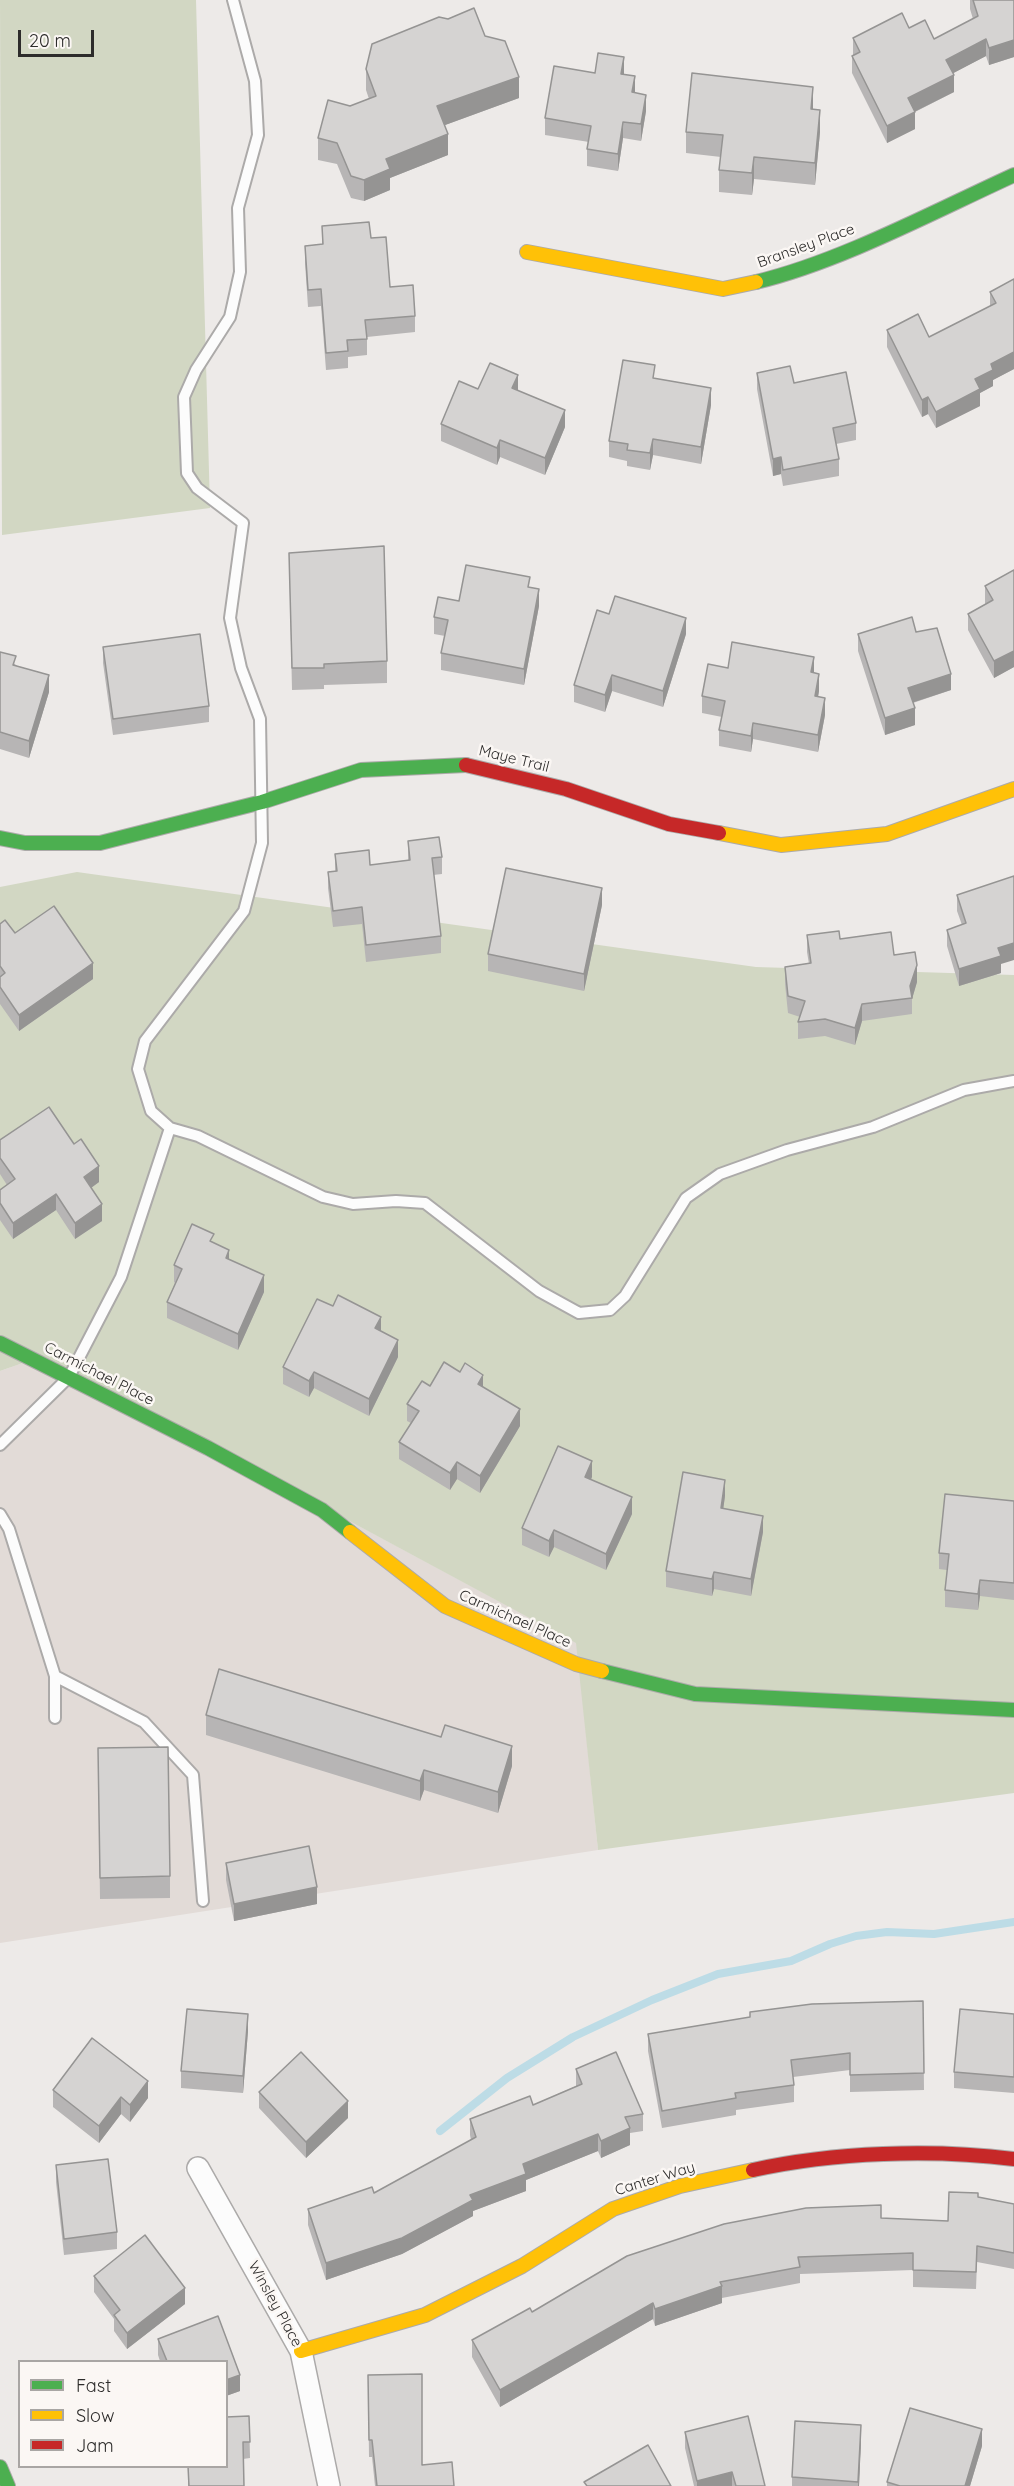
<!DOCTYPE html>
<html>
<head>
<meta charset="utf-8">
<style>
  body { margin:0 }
  #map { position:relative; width:1014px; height:2486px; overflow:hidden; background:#edeae8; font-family:Quicksand,sans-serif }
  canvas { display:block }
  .legend { position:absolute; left:18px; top:2360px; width:210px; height:108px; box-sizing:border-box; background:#fbf7f4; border:2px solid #a9a6a4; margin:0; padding:8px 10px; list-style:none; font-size:18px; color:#2d2c2b }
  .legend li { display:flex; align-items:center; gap:12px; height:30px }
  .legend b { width:30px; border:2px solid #a9a6a4 }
  .scale { position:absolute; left:18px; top:30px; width:76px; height:27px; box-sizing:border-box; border:3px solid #2d2c2b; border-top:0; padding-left:8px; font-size:18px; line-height:21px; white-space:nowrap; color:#2d2c2b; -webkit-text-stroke:4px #fbf7f4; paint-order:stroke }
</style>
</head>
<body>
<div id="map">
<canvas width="1014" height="2486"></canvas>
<ul class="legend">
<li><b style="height:8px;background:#4caf50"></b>Fast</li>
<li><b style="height:8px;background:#ffc107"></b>Slow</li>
<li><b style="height:8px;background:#c62828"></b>Jam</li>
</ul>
<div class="scale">20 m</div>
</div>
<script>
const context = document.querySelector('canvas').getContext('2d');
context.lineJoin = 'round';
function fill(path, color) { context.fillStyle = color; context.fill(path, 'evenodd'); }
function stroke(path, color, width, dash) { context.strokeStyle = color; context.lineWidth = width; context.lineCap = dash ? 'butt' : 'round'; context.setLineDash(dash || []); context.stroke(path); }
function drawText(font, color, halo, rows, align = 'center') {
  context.font = font + ' Quicksand,sans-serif'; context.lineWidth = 5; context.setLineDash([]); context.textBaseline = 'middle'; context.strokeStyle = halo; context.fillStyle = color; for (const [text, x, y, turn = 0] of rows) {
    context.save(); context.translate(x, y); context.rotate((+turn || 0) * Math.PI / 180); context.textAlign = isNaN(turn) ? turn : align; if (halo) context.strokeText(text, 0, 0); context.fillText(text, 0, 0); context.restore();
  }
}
fill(new Path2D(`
  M43,1356L577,1643L598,1850L0,1943V1371Z`), '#e2dbd7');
fill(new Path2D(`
  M0,0H196L210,508L2,535Z
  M77,872L756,967L1014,975V1793L598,1850L576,1643L43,1356L0,1371V887Z`), '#d2d7c3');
stroke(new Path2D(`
  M440,2131L507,2078L573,2037L652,2000L718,1974L791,1961L830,1944L856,1936L887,1932L934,1934L1014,1922`), '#bddce6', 8);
const lane = new Path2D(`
  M233,0L255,81L258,135L238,208L240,272L230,317L196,370L184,397L187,473L197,488L243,523L230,618L241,668L260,719L262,843L244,911L145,1041L138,1069L151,1111L170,1128L198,1136L323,1197L353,1204L396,1201L425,1203L539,1291L579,1313L610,1310L625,1296L686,1198L720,1174L787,1150L873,1127L964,1090L1014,1081
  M0,1445L69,1377L121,1277L170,1128
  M0,1514L9,1529L55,1676V1718
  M55,1676L144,1722L193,1775L203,1901`);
const street = new Path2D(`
  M198,2168L301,2351L329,2486`);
const fast = new Path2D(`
  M756,282C840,262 935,211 1014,175
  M0,838L25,843H100L262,802L361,770L466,765
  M0,1343L208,1448L322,1510L350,1532
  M602,1671L695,1694L1014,1710
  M0,2467L8,2486`);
const slow = new Path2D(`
  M527,252L723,289L756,282
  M719,833L781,845L887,834L1014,789
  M350,1532L445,1606L576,1664L602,1671
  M301,2351L425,2315L522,2266L613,2209L680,2186L753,2170`);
const jam = new Path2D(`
  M466,765L566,789L669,824L719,833
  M753,2170C834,2152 932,2149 1014,2159`);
stroke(lane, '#acaaa9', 14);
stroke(street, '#acaaa9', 24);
stroke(fast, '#acaaa9', 16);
stroke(slow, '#acaaa9', 16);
stroke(jam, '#acaaa9', 16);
stroke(lane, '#fcfcfc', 10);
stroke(street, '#fcfcfc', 21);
stroke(fast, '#4caf50', 14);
stroke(slow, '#ffc107', 14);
stroke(jam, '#c62828', 14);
fill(new Path2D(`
  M970,0H1014V57L989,65L986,56L953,73L954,92L915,112V129L887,143L852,73V56L853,55V38L909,28L934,39L973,19L970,9Z
  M485,36L519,98L445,125L448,155L390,178V190L364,201L351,198L337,164L318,160V138L369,99L366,90V69Z
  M595,73L624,75L646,111L641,141L623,138L618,171L587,166V149L589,142L545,135V118Z
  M813,109L820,132L815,185L754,179L752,195L719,192V170L721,157L686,153V132Z
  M322,226L371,238L390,287L415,316V332L367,337V355L348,357V368L326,370L321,306L308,307L305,263V246L322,244Z
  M1014,279V369L993,380V386L980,393V406L936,428L928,414L922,417L887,347V330L929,337L990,307V292Z
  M757,373L856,423V440L836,444L839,459V476L783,486L781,474L773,476L757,389Z
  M655,379L711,405L701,464L653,455L650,470L627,466V461L609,457V441Z
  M478,389L518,390L565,427L545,475L500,457L497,465L441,441V424Z
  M289,553L387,661V683L324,685V689L292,690Z
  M1014,570V667L994,678L968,630V614L986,604L985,603V586Z
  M530,588L539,606L524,685L441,670V653L445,636L434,634V617L459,601Z
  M916,632L951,690L913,703L915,725L885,735L858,651V634Z
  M686,634L663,707L612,691L605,712L574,702V685Z
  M103,647L209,706V722L113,735L103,663Z
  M0,652L49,692L29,758L0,749Z
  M728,668L814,673L819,691L818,697L825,715L818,752L753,739L751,752L719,746V730L722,717L702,713V696Z
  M408,841L442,857V874L433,875L441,936V953L366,962L362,924L333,927L328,888V872L335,871V854L370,865L408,860Z
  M957,895L1001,964V973L959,986L947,946V930L962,925L957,911Z
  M602,905L584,991L488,971V954Z
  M0,924L93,979L19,1031L0,1004Z
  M807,935L840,939L894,955L917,982L912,999V1014L862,1021L855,1045L825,1036L798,1039V1022L800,1017L788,1013L785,984V967L809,964L807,952Z
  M0,1140L99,1182L91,1188L102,1221L75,1239L56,1210L13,1239L0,1220V1190L7,1185L0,1174Z
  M214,1243L229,1260L264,1292L238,1350L167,1318V1302L175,1283L174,1282V1265Z
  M381,1331L398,1357L369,1416L314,1388L309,1397L283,1384V1367Z
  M430,1386L483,1387L520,1426L480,1493L457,1479L450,1490L399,1459V1442L411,1423L407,1421V1404Z
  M592,1477L591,1479L632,1514L606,1570L554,1547L549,1557L522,1545V1528Z
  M725,1496L723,1509L763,1532L751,1596L714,1589L712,1596L666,1587V1571Z
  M1014,1501V1600L980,1596L978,1610L945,1607V1590L947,1570L939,1569V1553Z
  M206,1715L441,1737L512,1766L498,1813L424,1790L420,1801L206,1735Z
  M98,1748L170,1876V1898L100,1899Z
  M226,1863L317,1904L234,1921L226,1880Z
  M923,2001L924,2090L850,2092V2070L793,2077L794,2085V2102L736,2110V2115L662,2128L648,2051V2034L750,2017V2012Z
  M1014,2014V2093L954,2088V2072Z
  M248,2031L243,2093L181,2088V2071Z
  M576,2069L643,2114V2131L630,2133V2145L601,2158L598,2151L526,2180V2191L473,2211V2216L402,2254L326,2280L308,2225V2209L374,2193L471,2140L470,2135V2119L533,2105L576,2086Z
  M53,2090L148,2098L130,2122L121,2114L99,2143L53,2107Z
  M259,2092L348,2118L306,2158L259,2108Z
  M56,2165L117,2232V2249L64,2255L56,2182Z
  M978,2197L1014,2204V2269L977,2262L976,2289L913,2287V2270L800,2274V2283L722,2298V2303L655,2326L653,2319L500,2407L472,2357V2340L532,2312L881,2218L948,2221Z
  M94,2276L185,2304L127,2349L114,2331V2319L94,2292Z
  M218,2316L240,2375V2391L226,2396V2361H160L158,2355V2339Z
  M368,2375L422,2465L454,2486H375L372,2457H369Z
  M249,2416L250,2458L243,2459L244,2486H188V2466H226Z
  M685,2432L765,2486H694L685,2448Z
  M861,2441L859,2486H792V2477Z
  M982,2446L970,2486H887V2482Z`), '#b7b5b5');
fill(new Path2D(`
  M986,39V56L946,77V60Z
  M1014,40V57L989,65V48Z
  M624,57V74L621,91V74Z
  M954,75V92L908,115V98Z
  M635,76V93L632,92Z
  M519,77V98L437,128V106Z
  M813,87V109L811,130V109Z
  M646,95V111L641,141V124Z
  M820,110V132L815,185V163Z
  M915,112V129L887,143V126Z
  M623,122V138L618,171V154Z
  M448,134V155L390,178V190L364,201V180L386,159Z
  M754,157V179L752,195V173Z
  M1014,352V369L993,380V386L980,393V406L936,428V412L975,379L991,364Z
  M518,375V391L512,388Z
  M711,388V405L701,464V447Z
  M928,397V414L922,417V400Z
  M565,410V427L545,475V458Z
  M653,439V455L650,470V453Z
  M500,440V457L497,465V448Z
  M781,457V474L773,476V459Z
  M539,589V606L524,685V669Z
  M686,618V634L663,707V691Z
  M1014,651V667L994,678V661Z
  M814,657V674L811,672Z
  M819,674V691L815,713V696Z
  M951,674V690L908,704V688Z
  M49,675V692L29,758V741Z
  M612,675V691L605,712V695Z
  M825,698V715L818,752V735Z
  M915,708V725L885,735V718Z
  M753,723V739L751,752V736Z
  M602,888V905L584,991V974Z
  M1014,943V960L1001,964V973L959,986V969L998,948Z
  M93,963V979L19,1031V1015Z
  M917,965V982L912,999L910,986Z
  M862,1004V1021L855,1045V1028Z
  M99,1166V1182L84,1193V1177Z
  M56,1194V1210L13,1239V1223Z
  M102,1204V1221L75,1239V1223Z
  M229,1250V1266L226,1258Z
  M264,1275V1292L238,1350V1334Z
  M381,1317V1333L375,1328Z
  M398,1340V1357L369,1416V1399Z
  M314,1372V1388L309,1397V1381Z
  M483,1375V1391L478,1384Z
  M520,1409V1426L480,1493V1476Z
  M592,1461V1477L585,1493V1477Z
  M457,1462V1479L450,1490V1473Z
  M725,1480V1496L721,1525V1508Z
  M632,1497V1514L606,1570V1554Z
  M763,1516V1532L751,1596V1579Z
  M554,1530V1547L549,1557V1541Z
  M714,1572V1589L712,1596V1579Z
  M980,1580V1596L978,1610V1594Z
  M512,1746V1766L498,1813V1792Z
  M424,1770V1790L420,1801V1781Z
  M317,1887V1904L234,1921V1904Z
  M248,2014V2031L243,2093V2076Z
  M148,2081V2098L130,2122V2105Z
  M121,2097V2114L99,2143V2126Z
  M348,2101V2118L306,2158V2142Z
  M630,2128V2145L601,2158V2141Z
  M598,2134V2151L526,2180V2191L473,2211V2216L402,2254L326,2280V2263L470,2195L523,2164Z
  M722,2286V2303L655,2326V2309Z
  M185,2288V2304L127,2349V2333Z
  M653,2303V2319L500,2407V2390Z
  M240,2375V2391L226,2396V2380Z
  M861,2425V2441L859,2486H858Z
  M982,2429V2446L970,2486H965Z
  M732,2472V2486H697V2481Z`), '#959493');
const building = new Path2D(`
  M973,0H1014V40L989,48L986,39L946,60L954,75L908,98L915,112L887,126L852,56L860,52L853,38L902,13L909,28L925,20L934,39L978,16Z
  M474,8L485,36L505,41L519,77L437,106L448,134L386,159L390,169L364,180L351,176L337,143L318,138L328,100L350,106L376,96L366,69L372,44L439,17L448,19Z
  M598,53L624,57L621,74L635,76L632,92L646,95L641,124L623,122L618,154L587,149L591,126L545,118L554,66L595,73Z
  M692,73L813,87L811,109L820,110L815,163L754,157L752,173L719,170L723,135L686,132Z
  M369,222L371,238L386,237L390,287L413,285L415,316L365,320L367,339L347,340L348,351L326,353L321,289L308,290L305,246L323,244L322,226Z
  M1014,279V352L991,364L993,370L975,379L980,389L936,412L928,397L922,400L887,330L918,314L929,337L996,303L990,292Z
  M623,360L655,365L653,378L711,388L701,447L653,439L650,453L627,450L628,444L609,441Z
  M490,363L518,375L512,388L565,410L545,458L500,440L497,448L441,424L459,381L478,389Z
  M790,366L794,383L846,372L856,423L833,428L839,459L783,470L781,457L773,459L757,373Z
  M384,546L387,661L324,664V668H292L289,553Z
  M466,565L530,577L528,587L539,589L524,669L441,653L448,620L434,617L438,597L459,601Z
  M1014,570V651L994,661L968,614L993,600L985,586Z
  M615,596L686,618L663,691L612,675L605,695L574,685L597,610L609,614Z
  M912,617L916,632L937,628L951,674L908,688L915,708L885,718L858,634Z
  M200,634L209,706L113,719L103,647Z
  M732,642L814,657L811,672L819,674L815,696L825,698L818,735L753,723L751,736L719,730L725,701L702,696L708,664L728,668Z
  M0,652L16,656L13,665L49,675L29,741L0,732Z
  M439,837L442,857L432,858L441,936L366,945L362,907L333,911L328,872L337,871L335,854L369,850L370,865L410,860L408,841Z
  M506,868L602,888L584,974L488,954Z
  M1014,876V943L998,948L1001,956L959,969L947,930L966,923L957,895Z
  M54,906L93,963L19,1015L0,987V977L5,973L0,966V924L5,920L15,933Z
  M839,931L840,939L891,932L894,955L915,952L917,965L910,986L912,998L862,1004L855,1028L825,1019L798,1022L805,1001L788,996L785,967L811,963L807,935Z
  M49,1107L74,1144L81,1139L99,1166L84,1177L102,1204L75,1223L56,1194L13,1223L0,1203V1190L15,1179L0,1158V1140Z
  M192,1224L214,1234L210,1241L229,1250L226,1258L264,1275L238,1334L167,1302L182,1269L174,1265Z
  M338,1295L381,1317L375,1328L398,1340L369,1399L314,1372L309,1381L283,1367L317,1299L333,1306Z
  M444,1362L460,1372L465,1363L483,1375L478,1384L520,1409L480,1476L457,1462L450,1473L399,1442L419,1411L407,1404L422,1381L430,1386Z
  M558,1446L592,1461L585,1477L632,1497L606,1554L554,1530L549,1541L522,1528Z
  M683,1472L725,1480L721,1508L763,1516L751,1579L714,1572L712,1579L666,1571Z
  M945,1494L1014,1501V1583L980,1580L978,1594L945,1590L949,1554L939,1553Z
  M219,1669L441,1737L445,1725L512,1746L498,1792L424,1770L420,1781L206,1715Z
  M168,1747L170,1876L100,1878L98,1748Z
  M309,1846L317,1887L234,1904L226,1863Z
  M923,2001L924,2073L850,2075V2053L791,2060L794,2085L735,2093L736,2098L662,2111L648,2034L750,2017V2012L812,2004Z
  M187,2009L248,2014L243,2076L181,2071Z
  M960,2009L1014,2014V2077L954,2072Z
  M92,2038L148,2081L130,2105L121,2097L99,2126L53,2090Z
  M301,2052L348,2101L306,2142L259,2092Z
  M616,2052L643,2114L625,2117L630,2128L601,2141L598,2134L523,2164L526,2174L470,2195L473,2200L402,2238L326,2263L308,2209L372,2187L374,2193L476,2137L470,2119L530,2096L533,2105L582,2084L576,2069Z
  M108,2159L117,2232L64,2239L56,2165Z
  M949,2192L978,2193V2197L1014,2204V2253L977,2246L976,2272L913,2270V2253L798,2257L800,2267L720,2282L722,2286L655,2309L653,2303L500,2390L472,2340L530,2308L532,2312L627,2256L724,2224L806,2208L881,2205V2218L948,2221Z
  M145,2235L185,2288L127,2333L114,2315L120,2310L94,2276Z
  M218,2316L240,2375L226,2380V2361H167L158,2339Z
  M422,2374V2465L452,2462L454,2486H377L372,2440H369L368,2375Z
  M910,2408L982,2429L965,2486H900L887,2482Z
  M249,2416L250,2442H243L244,2486H189L188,2466H226V2417Z
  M748,2416L765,2486H736L732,2472L697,2481L685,2432Z
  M795,2421L861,2425L858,2482L792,2477Z
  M648,2445L671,2486H587L584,2482Z`);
fill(building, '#d5d3d2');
stroke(building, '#959493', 1.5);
drawText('15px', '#2d2c2b', '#fbf7f4', [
  ["Bransley Place",806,246,-20],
  ["Maye Trail",514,759,14],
  ["Carmichael Place",99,1374,27],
  ["Carmichael Place",515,1619,24],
  ["Canter Way",655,2179,-17],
  ["Winsley Place",275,2304,61]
]);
</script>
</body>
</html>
